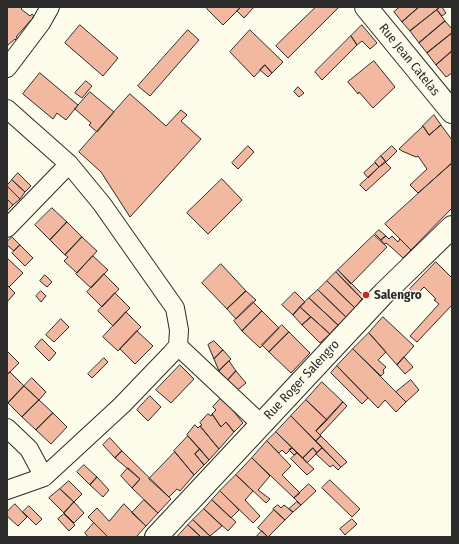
<!DOCTYPE html>
<html>
<head>
<meta charset="utf-8">
<style>
  body { margin:0 }
  #map { position:relative; width:459px; height:544px; overflow:hidden; background:#fdfbea; font-family:"Fira Sans Condensed",sans-serif }
  canvas { display:block }
  .frame { position:absolute; inset:0; border:8px solid #2b2b2b; pointer-events:none }
</style>
</head>
<body>
<div id="map">
<canvas width="459" height="544"></canvas>
<div class="frame"></div>
</div>
<script>
const context = document.querySelector('canvas').getContext('2d');
context.lineJoin = 'round';
function fill(path, color) { context.fillStyle = color; context.fill(path, 'evenodd'); }
function stroke(path, color, width, dash) { context.strokeStyle = color; context.lineWidth = width; context.lineCap = dash ? 'butt' : 'round'; context.setLineDash(dash || []); context.stroke(path); }
function drawText(font, color, halo, rows, align = 'center') {
  context.font = font + ' "Fira Sans Condensed",sans-serif'; context.lineWidth = 3; context.setLineDash([]); context.textBaseline = 'middle'; context.strokeStyle = halo; context.fillStyle = color; for (const [text, x, y, turn = 0] of rows) {
    context.save(); context.translate(x, y); context.rotate((+turn || 0) * Math.PI / 180); context.textAlign = isNaN(turn) ? turn : align; if (halo) context.strokeText(text, 0, 0); context.fillText(text, 0, 0); context.restore();
  }
}
const building = new Path2D(`
  M7,7H23L21,9L30,16L32,14L34,16L32,18L35,20L34,22L31,20L16,37L19,39L17,41L15,39L7,46Z
  M208,7H241L223,25L207,9Z
  M241,7H254L244,18L237,11Z
  M316,7H339L288,58L276,46Z
  M400,7H419L402,22L394,12Z
  M419,7H440L410,31L402,22Z
  M440,7H442L446,13L442,16L437,10Z
  M437,10L445,21L419,43L410,31Z
  M445,21L452,29V33L427,53L419,43Z
  M80,25L118,58L103,76L65,43Z
  M362,25L377,43L370,49L362,41L357,45L351,36Z
  M188,30L199,40L150,96L138,86Z
  M250,30L283,62L272,73L265,65L254,77L230,52Z
  M452,33V51L436,65L427,53Z
  M351,36L357,45L322,80L315,72Z
  M452,51V73L446,77L436,65Z
  M374,61L395,87L373,108L359,92L358,94L348,82Z
  M265,65L272,73L268,77L260,70Z
  M40,73L78,105L66,120L57,113L53,119L23,94Z
  M86,81L92,86L82,98L75,93Z
  M298,87L304,93L299,97L294,92Z
  M90,92L114,112L97,132L89,125L91,123L75,109Z
  M130,94L166,126L181,110L187,115L181,121L201,139L130,217L101,172L79,152Z
  M434,115L441,125L429,135L423,126Z
  M441,125L452,140V163L418,193L410,185L427,169L418,156L416,157L402,151L399,149L423,126L429,135Z
  M248,146L254,152L238,169L232,163Z
  M392,146L397,151L386,162L381,156Z
  M381,156L386,162L379,167L375,162Z
  M385,162L391,168L366,191L360,185Z
  M375,163L379,167L368,178L364,173Z
  M452,163V208L411,250L385,224Z
  M18,173L31,186L25,192L12,180Z
  M222,179L242,200L208,234L187,213Z
  M12,180L25,192L20,199L7,186Z
  M7,186L20,199L13,205L7,199Z
  M7,199L13,205L7,211Z
  M52,208L67,222L50,240L35,225Z
  M67,222L82,237L65,255L50,240Z
  M379,230L386,236L381,240L375,234Z
  M374,235L387,247L351,284L338,270Z
  M386,236L389,239L392,236L398,242L400,239L411,250L403,258L391,247L386,243L384,244L381,240Z
  M12,237L20,245L14,251L7,245V242Z
  M82,237L97,251L77,273L64,261L68,257L65,255Z
  M20,245L33,258L25,266L12,253Z
  M93,256L108,270L91,288L76,274Z
  M7,258L23,273L9,287L7,285Z
  M436,262L452,278V305L417,342L410,336L439,304L434,300L436,299L424,287L416,295L410,289Z
  M221,264L246,291L227,309L202,283Z
  M338,270L365,297L362,299L336,272Z
  M336,272L362,299L355,308L327,281Z
  M104,274L119,289L102,307L87,292Z
  M45,275L52,282L47,287L40,281Z
  M327,281L355,308L346,317L318,290Z
  M7,285L15,293L7,302Z
  M318,290L346,317L338,325L309,298Z
  M41,291L46,296L41,302L36,296Z
  M246,291L256,300L236,319L227,309Z
  M295,292L305,302L293,315L282,305Z
  M115,293L130,308L113,326L98,311Z
  M309,298L338,325L330,334L300,307Z
  M253,302L262,311L242,331L234,321Z
  M300,307L311,317L302,325L293,315Z
  M262,311L279,328L260,348L242,331Z
  M126,312L141,327L118,351L103,337Z
  M311,317L330,334L320,343L302,325Z
  M383,317L414,346L397,365L369,333Z
  M61,319L69,327L54,342L46,335Z
  M282,325L289,332L269,352L262,345Z
  M137,331L153,346L135,364L120,349Z
  M289,332L310,353L291,373L269,352Z
  M369,333L386,352L378,360L386,367L383,370L384,373L381,376L353,349Z
  M42,339L56,353L49,361L35,347Z
  M214,341L223,350L214,359L208,345Z
  M353,349L406,402L396,412L385,400L378,408L337,366Z
  M223,350L231,359L219,371L214,359Z
  M7,351L19,363L7,375Z
  M404,357L413,367L405,374L397,365Z
  M104,358L108,362L92,378L88,374Z
  M229,361L236,371L226,382L219,371Z
  M180,365L194,379L171,403L156,390Z
  M337,366L368,398L362,404L331,373Z
  M236,371L246,383L235,392L226,382Z
  M10,372L24,386L8,403L7,402V375Z
  M32,378L46,392L39,400L24,386Z
  M411,380L419,390L406,402L396,392Z
  M322,382L343,402L327,420L306,400Z
  M24,386L39,400L22,417L8,403Z
  M150,396L161,407L148,421L137,410Z
  M222,397L243,423L234,432L226,422L221,427L212,414L216,410L213,407Z
  M39,400L53,413L36,430L22,417Z
  M306,400L327,420L316,431L321,436L316,441L291,416Z
  M343,402L347,406L320,435L316,431Z
  M53,413L67,427L51,444L36,430Z
  M208,414L211,416L212,414L221,427L226,422L234,432L219,449L200,426L202,425L200,423Z
  M291,416L322,448L317,453L313,448L303,458L276,432Z
  M195,425L198,428L200,426L219,449L209,460L187,435Z
  M276,432L292,448L286,454L282,450L279,453L267,441Z
  M188,436L200,449L195,454L204,465L194,475L174,451Z
  M321,436L347,462L341,467L316,441Z
  M110,438L122,451L115,458L103,445Z
  M267,441L291,466L282,475L300,493L294,498L252,458Z
  M292,448L297,453L294,455L289,450Z
  M313,448L317,453L307,463L303,458Z
  M322,448L341,467L338,470L333,465L330,467L316,454Z
  M200,449L209,460L204,465L195,454Z
  M122,451L171,499L158,513L132,488L140,479L115,458Z
  M175,452L194,475L180,491L177,489L169,497L149,479Z
  M297,453L314,469L307,475L291,459Z
  M252,458L270,476L258,490L270,499L266,503L236,475Z
  M84,465L97,477L90,485L77,472Z
  M128,468L140,479L132,488L121,476Z
  M236,475L253,491L245,500L260,516L253,523L220,491Z
  M97,477L109,490L103,497L90,485Z
  M330,480L360,509L352,517L322,488Z
  M69,481L82,494L74,502L60,489Z
  M309,484L316,491L301,505L294,498Z
  M60,489L74,502L64,513L49,498Z
  M220,491L239,510L231,518L212,500Z
  M144,500L158,513L146,526L132,513Z
  M212,500L236,522L228,531L204,509Z
  M74,502L84,513L74,523L64,513Z
  M297,502L301,505L293,512L289,509Z
  M15,504L27,517L18,526L7,516V512Z
  M124,504L146,526L136,537H108L88,517L97,508L109,521Z
  M278,505L281,508L284,505L293,512L285,520L273,509Z
  M29,506L42,519L36,525L23,512Z
  M204,509L222,526L210,536L193,520Z
  M274,510L285,520L268,537L258,528Z
  M64,514L75,525L69,531L58,519Z
  M352,519L357,524L345,535L340,529Z
  M193,520L210,536L209,537H201L188,525Z
  M94,523L108,537H88L85,533Z
  M188,525L201,537H177Z
  M262,531L268,537H256Z`);
fill(building, '#f2b8a0');
stroke(building, '#2b2b2b', 1);
const street = new Path2D(`
  M7,68L41,23L50,7
  M7,109L69,164L102,204L175,308L179,330L178,346L171,354L122,405L44,477L29,449L7,428
  M7,228L69,164
  M178,346L261,424
  M7,490L44,477`);
const secondary = new Path2D(`
  M366,7L452,112
  M156,537L384,293L452,227`);
stroke(street, '#2b2b2b', 20);
stroke(secondary, '#2b2b2b', 24);
stroke(street, '#fdfbea', 18);
stroke(secondary, '#fdfbea', 22);
for (const [x, y, r, color] of [
  [366,295,4,"#c62828"]
]) { const dot = new Path2D(); dot.arc(x, y, r, 0, 2 * Math.PI); context.fillStyle = color; context.fill(dot); stroke(dot, '#fdfbea', 1.5); }
drawText('13px', '#2b2b2b', '#fdfbea', [
  ["Rue Jean Catelas",409,60,51],
  ["Rue Roger Salengro",302,380,-47]
]);
drawText('bold 13px', '#2b2b2b', '#fdfbea', [
  ["Salengro",374,295]
], 'left');
</script>
</body>
</html>
